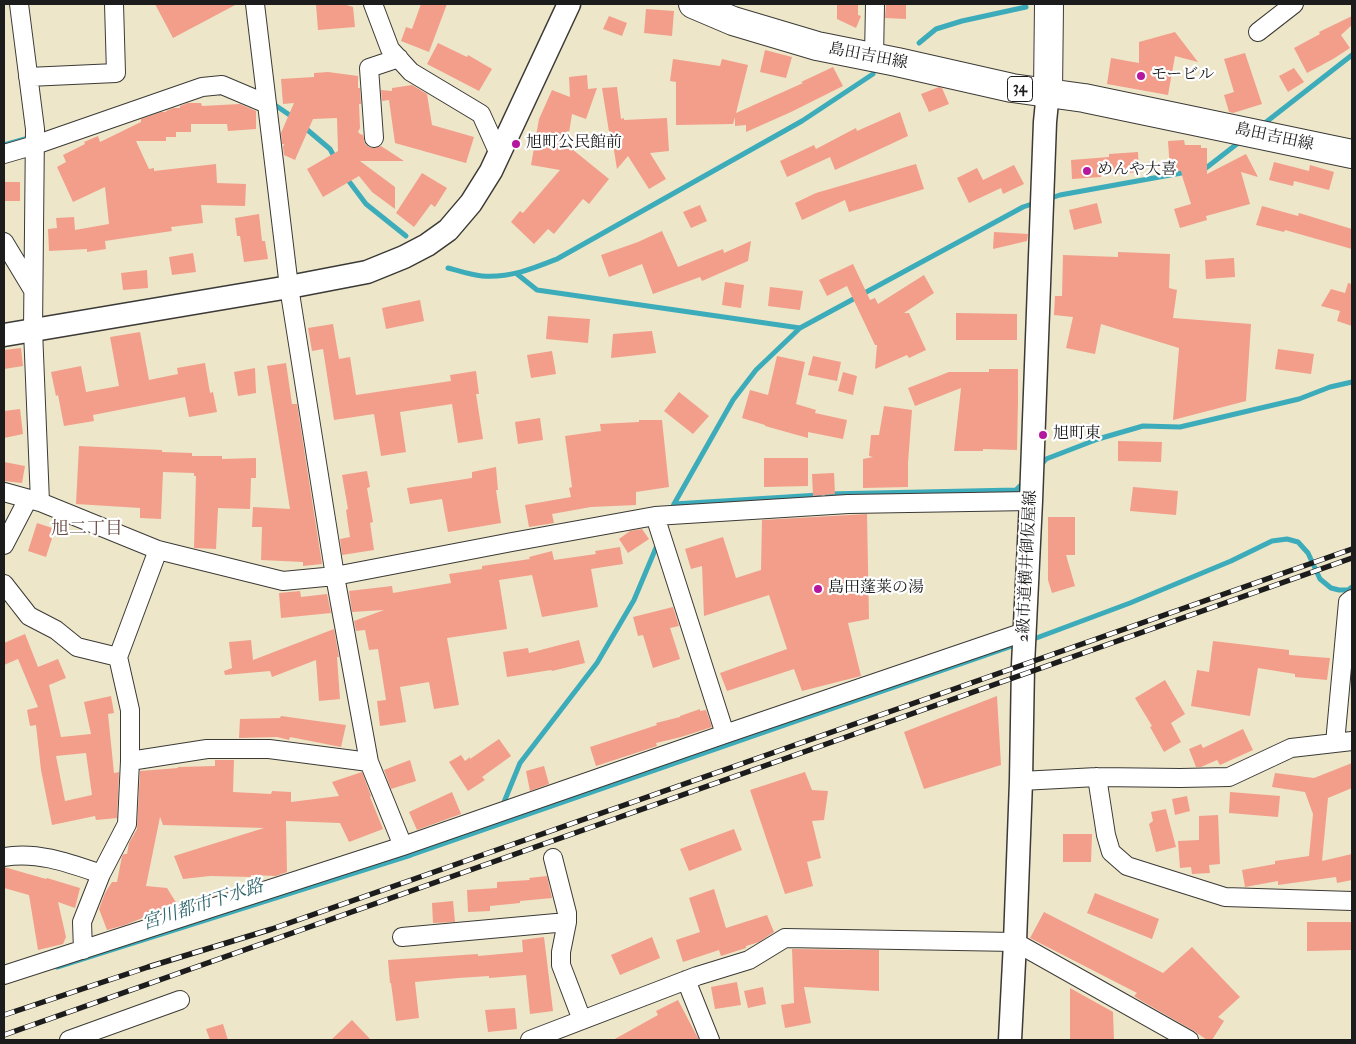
<!DOCTYPE html>
<html>
<head>
<meta charset="utf-8">
<style>
  body { margin:0 }
  #map { position:relative; width:1356px; height:1044px; overflow:hidden; background:#ede6c9; font-family:"IM FELL Double Pica",serif }
  canvas { display:block }
  .frame { position:absolute; inset:0; border:5px solid #1c1c1c; pointer-events:none }
</style>
</head>
<body>
<div id="map">
<canvas width="1356" height="1044"></canvas>
<div class="frame"></div>
</div>
<script>
const context = document.querySelector('canvas').getContext('2d');
context.lineJoin = 'round';
function stroke(path, color, width, dash) { context.strokeStyle = color; context.lineWidth = width; context.lineCap = dash ? 'butt' : 'round'; context.setLineDash(dash || []); context.stroke(path); }
function fill(path, color) { context.fillStyle = color; context.fill(path, 'evenodd'); }
function drawText(font, color, halo, rows, align = 'center') {
  context.font = font + ' "IM FELL Double Pica","Noto Serif JP",serif'; context.lineWidth = 4.5; context.setLineDash([]); context.textBaseline = 'middle'; context.strokeStyle = halo; context.fillStyle = color; for (const [text, x, y, turn = 0] of rows) {
    context.save(); context.translate(x, y); context.rotate((+turn || 0) * Math.PI / 180); context.textAlign = isNaN(turn) ? turn : align; if (halo) context.strokeText(text, 0, 0); context.fillText(text, 0, 0); context.restore();
  }
}
stroke(new Path2D(`
  M919,43L936,29L962,21L1026,7
  M272,103L294,118
  M1261,126L1352,55
  M304,127L330,149L336,160
  M4,145L25,139
  M1203,168H1206L1242,140
  M345,176L366,204L406,236
  M1048,199L1060,195L1187,172
  M448,268C459,271 471,275 482,276C510,278 532,269 557,259L802,121L873,74
  M517,274L537,290L800,328
  M1040,466L1046,459L1098,439L1143,426L1180,427L1299,399L1330,387L1352,382
  M827,494L1016,490L1025,481
  M674,504L819,495
  M671,512L674,504L733,400L756,370L800,328L1023,207L1035,203
  M1031,640L1130,603L1231,561L1272,541L1287,539L1298,542L1308,553L1320,579L1331,588L1339,590H1348L1352,587
  M502,807L520,763L597,663L634,600L658,543
  M57,967L411,855L1018,644`), '#3dacba', 5);
fill(new Path2D(`
  M155,4H237L173,38Z
  M316,4H343L353,7L355,27L318,30Z
  M421,4H447L429,52L401,41L406,27L412,29Z
  M837,4H858V15L861,16L856,28L837,19Z
  M886,4H906V19L885,18Z
  M646,9L674,11L672,36L644,33Z
  M609,16L627,23L622,36L603,29Z
  M1352,16V25L1341,35L1350,48L1333,59L1307,73L1294,48L1320,34L1319,32Z
  M1175,32L1198,62L1175,56L1168,95L1107,84L1111,58L1139,63V42Z
  M438,43L467,57L468,55L492,69L479,91L427,64Z
  M765,50L792,57L786,78L760,72Z
  M1245,53L1262,104L1233,113L1229,112L1224,95L1234,92L1224,59Z
  M673,59L720,66L722,59L748,65L736,113L803,83L801,82L833,67L843,86L791,112L746,132V125L735,126V117L733,124L676,125V82L670,81Z
  M1294,68L1304,82L1288,92L1279,76Z
  M328,72L358,76V88H360L361,104H359L360,128L358,132L360,134L363,135L365,144L369,147L375,148L381,146L404,161H360L395,187V209L372,192L359,176L323,197L307,169L338,151L337,118L313,119L295,160L284,155L283,147L284,144H282L281,133L294,103L283,104L281,79L314,77V73Z
  M587,75L588,89L597,88L586,119L572,114L567,145L609,179L589,204L583,199L554,234L548,229L534,244L511,222L520,211L523,213L560,170L531,165L539,119L552,90L570,97L569,77Z
  M412,85L427,94L432,125L474,137L466,163L395,143L389,100L382,101L381,90L392,91V88Z
  M617,87L621,119L624,118V120L667,118L669,151L650,153L666,179L649,189L628,156L617,169L612,138H610L602,88Z
  M939,87L942,88L949,104L929,112L921,94Z
  M188,103H201L202,106L240,104L256,111V129L228,131L227,124H191V132H176V137H166V141H136L149,169L154,168V171L216,164L217,183L246,184L245,206L201,205L203,223L171,227L172,231L105,241L106,249L87,252V249L49,251L48,229L57,228L56,218L74,217L75,230L109,224L105,187L73,202L57,167L66,162L63,155L85,144L84,142L98,136L100,142L141,122V119L161,112H166V111L173,108H180V106Z
  M900,112L908,136L835,170L830,157L787,177L780,161L814,145L816,149L856,128L857,131Z
  M1184,140L1185,145H1201V148H1207V174L1246,154L1258,177L1241,172L1250,204L1206,216L1207,220L1180,228L1174,209L1191,204L1183,179L1181,171L1170,170L1168,141Z
  M1138,152L1139,172L1101,175V177L1072,179L1071,160L1109,157V154Z
  M1274,162L1309,171L1310,165L1334,172L1329,190L1294,181L1293,186L1269,180Z
  M916,164L924,189L849,212L845,200L802,220L795,203L816,193Z
  M1014,165L1024,184L1003,194L1001,188L969,203L957,178L977,168L983,180Z
  M422,173L447,188L435,207L431,204L414,227L396,213Z
  M4,182H20V201H4Z
  M1097,203L1102,223L1074,230L1069,210Z
  M700,205L707,221L691,228L683,212Z
  M1262,206L1298,216L1299,213L1352,229V249L1285,230L1284,232L1256,225Z
  M259,214L262,241H265L268,259L244,262L240,236H237L235,218Z
  M662,231L678,267L723,249L724,253L751,241L748,261L702,281L700,277L653,294L642,264L609,277L601,255L638,242Z
  M994,232L1028,234L1027,241L993,249Z
  M1118,252L1170,254L1169,288L1177,290L1173,318L1251,324L1246,401L1173,420L1179,348L1101,324L1095,354L1066,348L1073,317L1054,315L1055,296H1062L1063,255L1118,257Z
  M193,253L196,272L172,275L169,257Z
  M1234,258L1235,277L1206,279L1205,260Z
  M853,264L870,300L875,298L878,304L924,275L934,293L904,313H909L926,350L909,358L907,355L875,369L877,345H875L847,286L827,296L819,280Z
  M147,270L148,288L123,290L121,273Z
  M725,282L744,285L741,308L722,305Z
  M1348,283L1352,284V326L1337,321L1340,311L1321,306L1331,289L1345,293Z
  M770,287L803,291L800,310L768,306Z
  M420,300L424,321L386,329L382,308Z
  M956,313L1017,314V340H956Z
  M548,316L590,319L588,343L546,339Z
  M333,324L339,359L350,357L356,395L451,381L450,375L476,371L479,394H476L483,439L458,443L452,404L400,412L406,452L381,456L374,414L334,420L323,349L312,351L308,328Z
  M652,331L656,353L611,358L613,334Z
  M140,332L149,380L178,374L177,368L205,363L210,393L213,392L217,412L189,417L185,397L93,415L94,421L64,426L58,395L56,396L51,372L81,366L86,392L119,386L110,337Z
  M21,348L23,366L4,369V350Z
  M1278,349L1314,354L1311,374L1275,369Z
  M552,351L556,374L531,378L527,355Z
  M777,356L805,362L796,404L816,410L815,413L847,420L843,439L808,432V438L765,426V425L742,418L750,390L768,395Z
  M813,356L841,362L837,381L808,375Z
  M286,363L292,404H297L322,564L303,566V562L261,560L262,527H252L253,507L290,509L267,366Z
  M255,368L256,393L238,396L234,372Z
  M989,369H1018V401L1017,450L983,449V451H954L961,388L915,406L908,388L949,372H989Z
  M843,372L857,376L853,395L838,391Z
  M679,392L709,416L693,434L664,411Z
  M884,406L912,410L908,463V487L863,488V459L873,457L869,456L871,435H879Z
  M20,409L23,434L4,438V411Z
  M540,418L543,440L518,444L515,422Z
  M639,420H662L669,487L636,492V505L591,507L552,514L554,523L529,527L525,505L571,497L569,488L572,487L565,436L601,431L600,424L639,422Z
  M1118,441L1162,442L1161,462L1118,461Z
  M79,446L162,450V452L192,453V456H222V459L256,458V478H251L250,509L218,508L216,549L194,548L196,476H194V473L163,472L161,519L140,518V508L76,504Z
  M764,458H808V486L764,487Z
  M4,462L25,466L22,483L4,481Z
  M496,467L498,490H496L501,523L448,532L442,499L410,504L407,488L472,478V472Z
  M367,471L370,487L367,488L373,522L370,523L374,550L342,555L340,539L350,537L346,510L348,509L342,475Z
  M834,473L835,494L813,496L812,474Z
  M1133,487L1178,491L1176,515L1130,511Z
  M867,514L869,619L848,623L861,676L802,691L794,669L727,691L720,673L787,649L769,595L704,616L702,566L691,569L685,549L723,537L736,578L761,570L762,520Z
  M1048,517H1075V555H1066L1075,586L1052,593L1048,580Z
  M37,523L55,529L46,557L28,551Z
  M642,529L649,539L628,553L619,539L630,531Z
  M620,547L623,564L591,569L598,607L542,617L532,575L499,580L507,629L447,638L459,705L434,709L429,682L400,687L406,722L380,726L377,701L386,700L378,649L369,650L365,630L356,631L354,621L384,610L352,612L349,591L392,586L393,593L451,583L449,574L482,569V566L530,559L529,557L552,551L554,560L596,554L595,551Z
  M300,591L301,597L327,594L331,613L281,618L279,593Z
  M673,607L679,626L670,628L680,659L653,668L643,635L638,636L633,617Z
  M334,629L339,657H337L340,699L319,701L316,660L272,677L270,671L225,675L224,671L232,668L229,642L251,640L253,660Z
  M25,634L38,667L58,659L66,678L49,685L61,737L91,734L84,702L111,696L114,713L108,714L114,773L119,772L117,818L96,820L95,816L52,825L41,770L36,725L30,726L27,710L38,707L18,659L4,665V643ZM86,753L92,795L65,801L56,756Z
  M579,640L585,663L552,671L551,670L507,677L503,652L528,648L529,653Z
  M1213,641L1289,650V655L1330,658L1327,680L1295,677V674L1258,668L1250,716L1191,706L1197,670L1209,672Z
  M1165,680L1185,714L1171,723L1181,742L1164,752L1150,727L1152,726L1135,698Z
  M997,696L1001,765L924,789L904,732Z
  M700,709V711L706,710L712,727L681,737L656,743L657,746L596,766L590,747L657,725L656,723L680,717V716Z
  M281,716L346,725L341,747L290,737L289,740L277,737L239,738L240,719L280,718Z
  M1243,729L1253,750L1220,765L1217,760L1201,767H1196L1189,749L1201,744L1203,748Z
  M499,739L511,756L482,777L485,780L468,791L449,762L461,755L465,761L470,757V759Z
  M215,760H234L233,792L271,794L272,791L291,792V802L339,796L332,782L362,772L371,796L370,797L383,829L349,842L340,823L286,821L287,872L276,876L251,875V877L210,876L183,879L174,856L264,828L163,825L160,817L146,886L167,888L177,904L125,925L107,930L99,909L105,893L112,882H117L122,856L124,854H127L129,843L137,829L140,771L178,768V767L215,766Z
  M410,760L416,781L391,789L384,770Z
  M1352,763V788L1328,798L1322,861L1352,854V880L1337,883L1336,877L1278,885V881L1245,887L1242,870L1275,864V861L1309,856L1313,814L1305,792L1272,787L1275,773L1314,778Z
  M544,766L549,784L530,791L526,771Z
  M805,772L812,790L828,791L824,820L812,821L821,858L807,862L813,886L785,894L750,790Z
  M452,792L461,814L417,830L409,812Z
  M1230,792L1280,796L1278,817L1229,813Z
  M1187,796L1190,811L1175,815L1172,799Z
  M1166,809L1176,847L1156,852L1149,824L1153,821L1151,812Z
  M1218,815L1220,864L1209,865L1210,873L1192,874L1191,867L1180,868L1178,841L1199,840V816Z
  M734,829L742,850L689,871L680,849Z
  M1063,834H1092L1091,862H1063Z
  M4,867L46,879L47,878L80,888L75,908L58,902L66,937L63,944L38,950L29,895L4,888Z
  M547,876L552,898L520,901V903L490,906V911L468,912L467,890L497,888V882L530,880L529,878Z
  M714,889L726,928L767,915L774,932L759,942L746,946V948L721,956L719,950L683,962L676,940L700,932L689,898Z
  M1095,893L1159,919L1152,939L1087,913Z
  M453,901L455,922L433,923L432,903Z
  M1044,912L1163,973L1192,947L1240,997L1218,1017L1224,1021L1212,1040H1207L1194,1031L1140,1000L1134,996L1137,993L1030,938Z
  M1307,922H1351V950L1307,951Z
  M544,937L553,1011L530,1014L526,975L489,978V976L458,978L415,982L419,1018L396,1021L391,983H390L388,960L478,954V956L523,952L522,940Z
  M652,937L660,958L620,975L611,955Z
  M792,949L879,950V991L804,987L811,1023L785,1028L781,1005L794,1003Z
  M737,982L741,1005L715,1009L711,987Z
  M763,987L766,1004L748,1008L744,991Z
  M1070,988L1113,1012L1114,1040H1070Z
  M678,1000L699,1040H613L658,1015L656,1011Z
  M515,1008L517,1029L488,1032L485,1010Z
  M352,1020L371,1040H331Z
  M223,1024L228,1040H210L206,1029Z`), '#f29e8b');
const minor = new Path2D(`
  M19,4L35,129L33,330L40,502
  M255,4L289,287L335,576L369,762L403,846
  M373,4L390,49L411,72L481,114L499,154
  M1258,32L1294,4
  M874,57L875,4
  M28,77L116,73L114,4
  M374,138L369,68L399,58
  M4,154L35,145L202,87L222,85L267,104
  M4,242L33,290
  M4,492L40,502L158,550L283,581L335,576L512,542L655,516L848,504L1031,501
  M655,516L725,734
  M4,545L28,499
  M4,584L29,616L56,630L77,647L118,657
  M1335,743L1348,602L1352,599
  M130,761L207,749H269L369,762
  M1097,777L1106,835L1111,852L1127,866L1225,897L1352,901
  M1021,781L1097,777L1180,778L1229,777L1291,748L1352,741
  M4,857C37,851 69,863 101,874
  M553,858L567,913V922L561,952V965L582,1020
  M402,937L567,922
  M83,950L82,922L101,874L127,824L130,761V710L118,657L158,550
  M4,975L403,846L725,734L1024,632
  M686,980L710,1040
  M69,1040L180,1000
  M530,1040L697,976L749,960L785,938L1015,942L1189,1040`);
const tertiary = new Path2D(`
  M4,335L289,287L367,272L404,257L427,245L448,230L471,203L491,171L569,4
  M1010,1040L1015,942L1021,781L1023,665L1031,501L1045,122L1048,92`);
const primary = new Path2D(`
  M693,4L733,21L817,46L897,62L1012,88L1084,98L1352,154
  M1048,92L1049,4`);
stroke(minor, '#3b3a36', 20);
stroke(tertiary, '#3b3a36', 25);
stroke(primary, '#3b3a36', 30);
stroke(minor, '#fff', 18);
stroke(tertiary, '#fff', 22);
stroke(primary, '#fff', 28);
const rail = new Path2D(`
  M4,1015L148,967L272,929L400,884L1352,549
  M4,1035L1352,558`);
stroke(rail, '#1c1c1c', 5.5);
stroke(rail, '#fff', 4, [11]);
for (const [x, y, r, color] of [
  [1141,76,5,"#b5179e"],
  [516,144,5,"#b5179e"],
  [1087,171,5,"#b5179e"],
  [1043,435,5,"#b5179e"],
  [818,589,5,"#b5179e"]
]) { const dot = new Path2D(); dot.arc(x, y, r, 0, 2 * Math.PI); context.fillStyle = color; context.fill(dot); stroke(dot, '#fff', 2); }
for (const [x, y, w] of [
  [1020,89,25]
]) { const box = new Path2D(); box.roundRect(x - w / 2, y - 12.5, w, 25, 4); context.fillStyle = '#fff'; context.fill(box); stroke(box, '#1c1c1c', 1); }
drawText('bold 15px', '#1c1c1c', null, [
  ["34",1020,89]
]);
drawText('16px', '#1c1c1c', '#fff', [
  ["島田吉田線",868,57,11],
  ["島田吉田線",1274,138,12],
  ["2級市道横井御仮屋線",1028,566,-87]
]);
drawText('16px', '#1c1c1c', '#fff', [
  ["モービル",1151,76],
  ["旭町公民館前",526,144],
  ["めんや大喜",1097,171],
  ["旭町東",1053,435],
  ["島田蓬莱の湯",828,589]
], 'left');
drawText('18px', '#674a43', '#fff', [
  ["旭二丁目",87,530]
]);
drawText('italic 18px', '#2c646b', '#fff', [
  ["宮川都市下水路",203,906,-18]
]);
</script>
</body>
</html>
